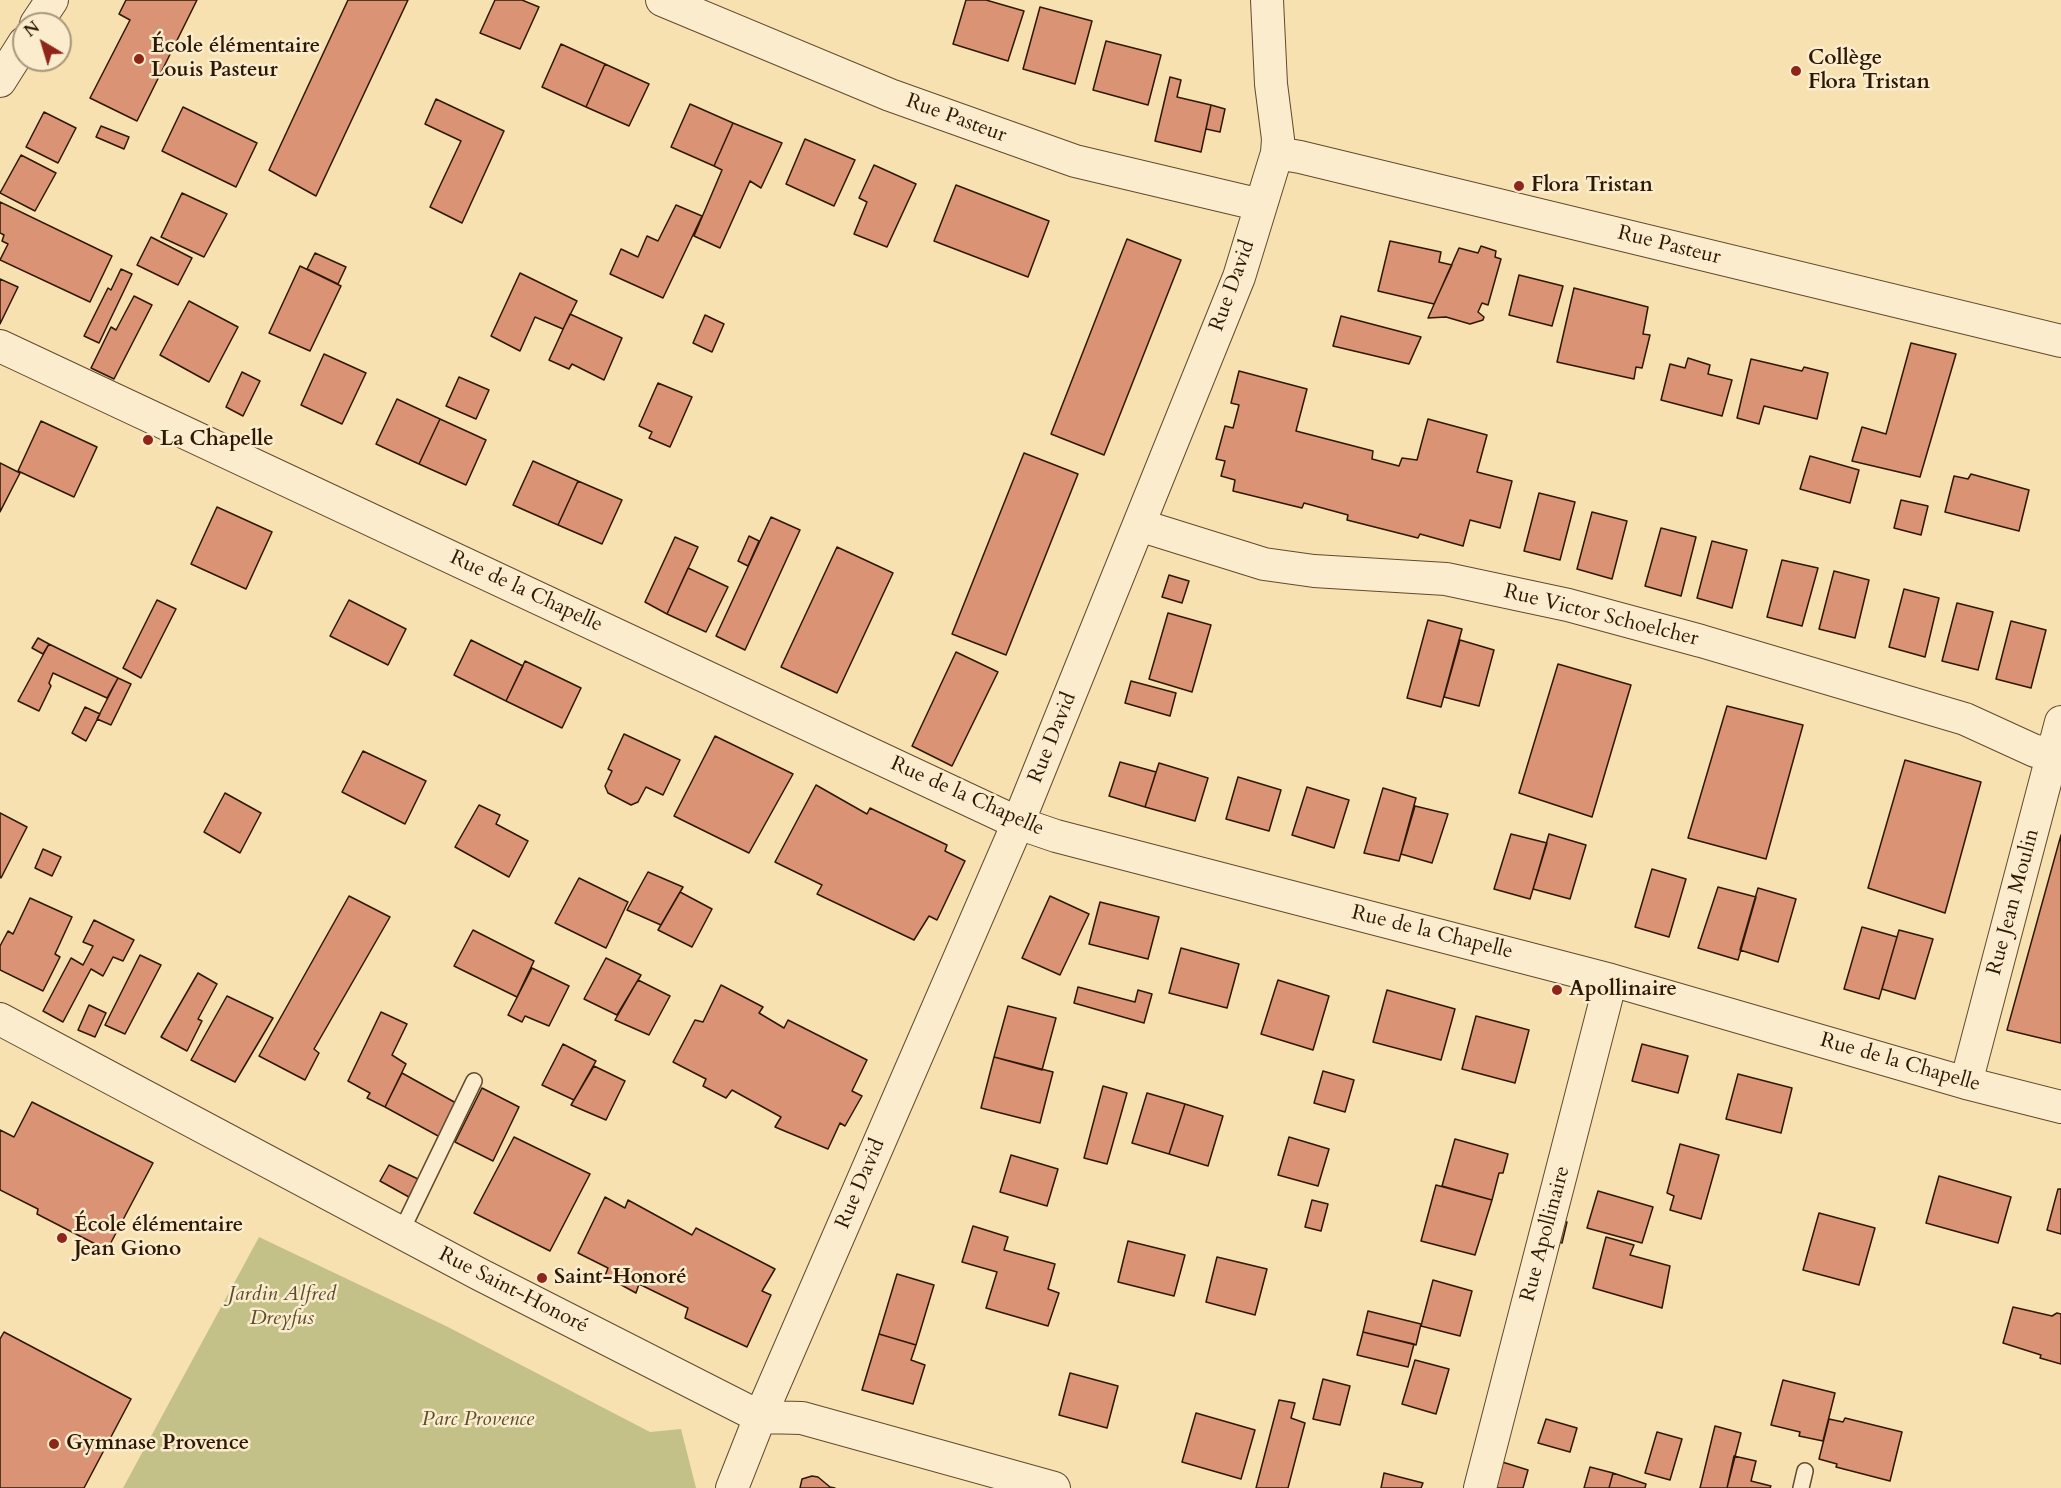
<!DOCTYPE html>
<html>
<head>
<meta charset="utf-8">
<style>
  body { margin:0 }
  #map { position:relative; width:2061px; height:1488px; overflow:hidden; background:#f8e1b1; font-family:Cardo,serif }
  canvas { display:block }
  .north { position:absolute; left:12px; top:12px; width:60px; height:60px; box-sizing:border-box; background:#faeccc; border:2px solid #a8977c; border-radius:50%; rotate:322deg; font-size:16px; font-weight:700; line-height:24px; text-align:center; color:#2e1803 }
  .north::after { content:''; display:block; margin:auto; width:21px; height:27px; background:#8f2418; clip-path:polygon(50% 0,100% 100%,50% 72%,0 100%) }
</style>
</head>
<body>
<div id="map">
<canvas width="2061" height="1488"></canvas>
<div class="north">N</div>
</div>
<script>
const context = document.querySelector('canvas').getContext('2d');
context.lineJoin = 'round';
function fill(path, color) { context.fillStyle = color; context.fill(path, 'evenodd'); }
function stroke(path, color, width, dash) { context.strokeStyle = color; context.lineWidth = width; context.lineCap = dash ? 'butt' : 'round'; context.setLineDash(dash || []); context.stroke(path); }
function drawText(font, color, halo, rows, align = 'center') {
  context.font = font + ' Cardo,serif'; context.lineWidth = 5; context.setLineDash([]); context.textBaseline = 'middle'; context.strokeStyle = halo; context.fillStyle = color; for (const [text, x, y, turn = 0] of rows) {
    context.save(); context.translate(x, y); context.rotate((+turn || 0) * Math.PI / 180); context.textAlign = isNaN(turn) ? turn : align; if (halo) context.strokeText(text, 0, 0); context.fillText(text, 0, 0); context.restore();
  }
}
fill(new Path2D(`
  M259,1237L448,1327L650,1432L681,1429L696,1488H123Z`), '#c3c188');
const building = new Path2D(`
  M126,0H197L137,121L90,98L130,20L119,14Z
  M348,0H408L316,196L269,170Z
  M495,0H522L539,7L520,49L480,33Z
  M966,0H986L1024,11L1008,61L953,44Z
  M1040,7L1092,21L1075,84L1023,69Z
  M1106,41L1161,55L1148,105L1093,90Z
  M561,44L605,64L586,107L542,87Z
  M605,64L649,84L629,126L586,107Z
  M1170,77L1181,80L1177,97L1211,105L1201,152L1155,141Z
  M436,99L504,131L462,223L430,207L461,141L425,124Z
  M690,104L733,123L714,166L671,147Z
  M1211,105L1225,109L1220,132L1206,129Z
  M183,107L257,143L236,187L162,151Z
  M44,112L76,128L58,163L26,147Z
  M733,123L782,143L761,188L750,181L720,248L694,236L722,170L714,166Z
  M101,126L129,137L124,149L96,137Z
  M805,139L855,160L834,206L786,184Z
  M21,155L56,173L35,211L0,193Z
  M874,165L916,184L887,247L854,234L867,202L859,198Z
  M956,185L1049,221L1028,277L934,241Z
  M182,193L227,214L204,257L161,237Z
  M0,202L112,256L90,302L0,260L8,244L2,241L4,235L0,233Z
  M676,205L702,216L663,298L610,274L621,249L638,257L647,236L658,241Z
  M151,237L192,258L178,285L137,265Z
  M1127,239L1181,260L1104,455L1051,434Z
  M1390,241L1441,252L1439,262L1452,265L1434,304L1378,291Z
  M1481,246L1496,251L1495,257L1501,259L1488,305L1482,303L1478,312L1484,317L1483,320L1470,324L1446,317L1428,318L1459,248L1478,253Z
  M315,253L346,267L338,284L307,269Z
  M300,266L341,286L310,351L269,333Z
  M121,269L132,274L99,343L84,336L108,288L111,290Z
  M520,273L577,301L563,329L535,317L520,351L491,336Z
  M1519,275L1563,286L1552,326L1509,315Z
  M0,279L18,287L0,324Z
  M1574,288L1648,307L1643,334L1650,335L1642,368L1636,367L1634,379L1557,362Z
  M134,296L152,305L114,379L91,368L111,327L116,330Z
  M189,301L238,327L209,382L160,355Z
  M570,314L622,338L604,380L572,364L569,369L549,360Z
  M705,315L724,324L712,352L693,343Z
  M1341,316L1421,337L1409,364L1333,346Z
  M1911,343L1956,354L1920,477L1852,461L1862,427L1886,434Z
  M324,354L366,373L342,424L301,405Z
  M1688,358L1710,365L1708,374L1732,380L1722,416L1661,400L1670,364L1685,368Z
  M1751,359L1802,371L1804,367L1828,373L1817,419L1764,406L1759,424L1737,418Z
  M1239,371L1307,389L1296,431L1373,451L1372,459L1399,466L1402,458L1417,460L1428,419L1487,435L1477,472L1512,481L1500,528L1470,520L1463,546L1420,534L1418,538L1347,520L1348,515L1304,503L1302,508L1233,491L1235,480L1221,476L1225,461L1216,459L1225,426L1233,428L1239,405L1231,403Z
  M242,372L260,381L243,416L226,407Z
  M459,377L489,390L476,419L446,406Z
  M658,383L692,397L670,447L649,438L652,432L639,426Z
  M397,399L440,419L419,464L376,444Z
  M440,419L486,440L466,485L419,464Z
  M41,421L97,447L74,497L18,471Z
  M1024,453L1078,474L1006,655L952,634Z
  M1810,456L1859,470L1850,503L1800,489Z
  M533,461L578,481L558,525L513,505Z
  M0,463L20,473L0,512Z
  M1971,474L2029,490L2019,531L1945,512L1954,476L1968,479Z
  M578,481L622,500L602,544L558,525Z
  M1539,493L1575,502L1560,560L1524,551Z
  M1901,500L1928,506L1921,535L1894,528Z
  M217,507L272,532L246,589L191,564Z
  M1592,512L1627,521L1612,579L1577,569Z
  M771,517L800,530L745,650L716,636Z
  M1661,528L1696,537L1681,596L1645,586Z
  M749,536L759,541L748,566L738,561Z
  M675,537L698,547L667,614L645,602Z
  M1712,541L1747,550L1732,608L1697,598Z
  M837,547L893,573L837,693L781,667Z
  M1782,560L1818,568L1802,626L1767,617Z
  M688,568L728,587L706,632L667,614Z
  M1834,571L1869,580L1855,638L1819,629Z
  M1169,575L1189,581L1182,603L1162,597Z
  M1904,589L1939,598L1925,657L1889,647Z
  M157,600L176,609L141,678L123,668Z
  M349,600L406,629L388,665L330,636Z
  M1957,603L1993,612L1978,670L1942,661Z
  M1168,613L1211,625L1192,692L1149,679Z
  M1428,620L1462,629L1441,707L1407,698Z
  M2011,621L2046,630L2031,688L1996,679Z
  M38,638L49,644L43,654L32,648Z
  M471,640L523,666L506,701L454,675Z
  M1460,640L1494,650L1479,706L1444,697Z
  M49,644L118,678L107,698L53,673L49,683L51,686L39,711L18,701Z
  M956,652L998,672L952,766L912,746Z
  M525,661L581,688L562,728L506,701Z
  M1558,664L1631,685L1592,817L1519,793Z
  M118,678L131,684L111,725L97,719Z
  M1131,681L1176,693L1170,716L1125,703Z
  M1727,706L1803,725L1766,859L1688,838Z
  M85,707L100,714L86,741L72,733Z
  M624,734L680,760L663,795L646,787L638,802L631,805L608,793L605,786L612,771L608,769Z
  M715,736L793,774L749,853L674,816Z
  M363,751L426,781L405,824L342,792Z
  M1905,760L1981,782L1945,913L1868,888Z
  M1120,762L1156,772L1145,807L1109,796Z
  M1159,763L1208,778L1195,821L1145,807Z
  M1238,777L1281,790L1269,831L1226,819Z
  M816,785L867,814L870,808L947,845L945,851L965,861L937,920L929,916L914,940L817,894L822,885L775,862Z
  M1307,787L1349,800L1334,848L1292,835Z
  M1383,788L1416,798L1399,861L1364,853Z
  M225,793L261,813L240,853L204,832Z
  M479,805L500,815L496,824L528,841L509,877L455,847Z
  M1415,806L1448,814L1432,863L1401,854Z
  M0,813L27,827L1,878L0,877Z
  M1511,834L1547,843L1530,899L1494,889Z
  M1549,834L1586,845L1570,899L1533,889Z
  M2061,835V1043L2007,1030Z
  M43,849L61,857L52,876L35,868Z
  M1652,869L1686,879L1669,937L1635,927Z
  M648,872L683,887L661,925L627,910Z
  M579,878L628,902L606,948L555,923Z
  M1718,887L1756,897L1738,960L1698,948Z
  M1758,888L1796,899L1778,962L1740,950Z
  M680,892L712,909L692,947L658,930Z
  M349,896L390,917L314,1049L319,1053L305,1080L259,1056Z
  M1050,896L1089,914L1060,975L1022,958Z
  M30,898L72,917L55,954L60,957L43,991L0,970V946L8,931L13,934Z
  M1100,902L1159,917L1148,959L1089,944Z
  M94,920L134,940L123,961L113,957L103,976L91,969L63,1022L43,1011L71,958L83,965L93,946L83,942Z
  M1862,927L1897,937L1879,999L1844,989Z
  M473,930L534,961L517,997L454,966Z
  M1899,930L1933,939L1915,999L1882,989Z
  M1181,948L1239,964L1227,1008L1169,993Z
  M140,955L161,965L125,1034L105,1025Z
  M606,958L641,975L617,1015L584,999Z
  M532,968L569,986L549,1026L525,1016L522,1022L508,1015Z
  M198,973L217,984L198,1019L202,1021L187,1051L161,1037Z
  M638,980L670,996L649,1035L615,1020Z
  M1278,980L1329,996L1313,1050L1261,1034Z
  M721,985L763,1007L759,1013L784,1028L788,1020L867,1060L852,1091L862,1096L845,1126L840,1123L828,1149L775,1127L781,1117L732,1090L726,1098L703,1086L706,1079L673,1062L695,1020L703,1022Z
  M1078,987L1135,1002L1138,990L1152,994L1144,1023L1074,1003Z
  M1387,990L1455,1009L1441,1060L1373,1042Z
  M227,996L273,1018L235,1082L191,1060Z
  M89,1005L106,1013L95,1037L78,1030Z
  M1008,1006L1056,1018L1042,1070L994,1057Z
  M381,1012L407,1024L392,1055L406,1064L385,1107L367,1098L370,1093L348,1081Z
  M1476,1016L1529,1030L1515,1083L1462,1069Z
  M563,1044L596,1061L574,1100L542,1085Z
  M1642,1044L1688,1056L1678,1093L1632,1081Z
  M994,1057L1053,1072L1040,1123L981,1108Z
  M594,1066L625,1081L606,1120L571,1105Z
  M1323,1071L1354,1080L1345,1112L1314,1103Z
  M402,1073L456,1103L440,1137L385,1107Z
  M1738,1074L1792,1088L1781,1133L1726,1119Z
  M1103,1086L1127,1093L1107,1164L1084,1158Z
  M482,1088L519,1107L493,1161L455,1142Z
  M1147,1093L1185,1104L1169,1154L1132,1143Z
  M32,1102L153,1163L107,1250L37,1214L38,1209L0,1190V1130L14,1137Z
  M1185,1104L1223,1116L1208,1166L1169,1154Z
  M514,1137L590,1174L550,1251L474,1213Z
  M1289,1137L1329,1149L1318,1186L1278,1175Z
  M1455,1139L1508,1154L1503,1173H1499L1492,1200L1442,1186Z
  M1680,1144L1719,1155L1701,1219L1670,1210L1674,1196L1667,1193Z
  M1011,1155L1058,1169L1047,1206L1000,1192Z
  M389,1165L418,1179L409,1197L380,1181Z
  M1939,1176L2011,1197L1998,1243L1926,1223Z
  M1436,1185L1492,1200L1475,1255L1421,1241Z
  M2058,1189H2061V1234L2047,1230Z
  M1598,1191L1653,1207L1642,1243L1587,1228Z
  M605,1197L625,1208L628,1200L692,1235L696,1228L775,1269L762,1291L771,1295L747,1347L685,1318L688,1308L639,1284L636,1293L605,1276L608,1268L578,1253Z
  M1312,1200L1328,1204L1321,1231L1305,1227Z
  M1819,1213L1875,1228L1859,1285L1803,1270Z
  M1561,1221L1567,1222L1562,1243L1556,1241Z
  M973,1226L1008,1237L1004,1250L1055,1264L1048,1289L1059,1293L1048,1326L986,1308L997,1272L962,1262Z
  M1606,1237L1634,1245L1630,1255L1670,1266L1662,1308L1593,1288Z
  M1128,1241L1185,1255L1174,1296L1118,1282Z
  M1217,1257L1267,1269L1255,1315L1206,1302Z
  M897,1274L934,1285L916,1345L879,1334Z
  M1433,1280L1472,1291L1460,1336L1421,1326Z
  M2013,1307L2052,1316L2057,1313L2061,1314V1364L2040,1358L2041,1355L2003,1343Z
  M1368,1311L1421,1324L1416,1345L1363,1332Z
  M4,1332L131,1399L84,1488H0V1339Z
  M1363,1332L1414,1344L1408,1367L1357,1355Z
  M879,1334L916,1345L911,1360L925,1365L913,1404L862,1390Z
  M1415,1360L1449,1369L1436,1414L1402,1404Z
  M1070,1373L1118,1386L1107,1428L1059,1415Z
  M1323,1379L1350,1386L1340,1425L1313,1419Z
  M1783,1380L1835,1393L1823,1441L1799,1436L1800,1432L1771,1425Z
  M1279,1400L1295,1403L1291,1418L1305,1423L1288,1488H1256Z
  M1196,1413L1255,1430L1241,1479L1182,1462Z
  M1845,1418L1902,1432L1890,1481L1836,1467L1837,1464L1819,1459L1829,1419L1843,1422Z
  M1546,1419L1577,1428L1570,1452L1538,1443Z
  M1715,1426L1741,1433L1727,1488H1700Z
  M1657,1432L1682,1439L1670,1480L1645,1473Z
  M1734,1456L1756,1461L1751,1481L1771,1486L1770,1488H1727Z
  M1499,1461L1528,1470L1523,1488H1492Z
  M1590,1467L1613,1473L1609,1488H1584Z
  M1384,1473L1423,1483L1421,1488H1381Z
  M1613,1473L1646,1484L1645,1488H1609Z
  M812,1476L818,1477L830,1487L835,1488H800L802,1479Z`);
fill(building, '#db9376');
stroke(building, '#2e1803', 1.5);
const lane = new Path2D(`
  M401,1232L474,1081
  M1801,1488L1805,1471`);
const street = new Path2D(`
  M662,0L890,95L1075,161L1261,205
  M36,24L52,0
  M0,81L24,43
  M1277,153L1300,157L2061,341
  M0,346L1018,823L1056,836L1611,980L1966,1083L2061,1107
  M1139,525L1264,564L1314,571L1446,579L1568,605L1701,641L1965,719L2035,751L2053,753
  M0,1019L479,1274L760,1417L802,1418L1054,1488
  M1966,1083L2061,722
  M732,1488L760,1417L1018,823L1239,277L1277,153L1278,139L1271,84L1267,0
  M1480,1488L1611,980`);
stroke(lane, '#604a2e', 18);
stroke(street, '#604a2e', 34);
stroke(lane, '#faeccc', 15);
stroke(street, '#faeccc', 32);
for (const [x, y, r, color] of [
  [139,59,6,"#8f2418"],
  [1796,71,6,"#8f2418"],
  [1519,186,6,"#8f2418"],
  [148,440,6,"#8f2418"],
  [1557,990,6,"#8f2418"],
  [62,1238,6,"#8f2418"],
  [542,1278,6,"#8f2418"],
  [54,1444,6,"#8f2418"]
]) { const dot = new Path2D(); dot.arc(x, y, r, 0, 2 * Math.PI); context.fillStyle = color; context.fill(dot); stroke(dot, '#faeccc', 2); }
drawText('bold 21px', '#2e1803', '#faeccc', [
  ["École élémentaire",151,47],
  ["Louis Pasteur",151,71],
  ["Collège",1808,59],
  ["Flora Tristan",1808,83],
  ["Flora Tristan",1531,186],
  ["La Chapelle",160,440],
  ["Apollinaire",1569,990],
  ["École élémentaire",74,1226],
  ["Jean Giono",74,1250],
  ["Saint-Honoré",554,1278],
  ["Gymnase Provence",66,1444]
], 'left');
drawText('21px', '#2e1803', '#faeccc', [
  ["Rue Pasteur",956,119,20],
  ["Rue Pasteur",1669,246,14],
  ["Rue David",1233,286,-70],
  ["Rue de la Chapelle",526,592,25],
  ["Rue Victor Schoelcher",1601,616,14],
  ["Rue David",1053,738,-68],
  ["Rue de la Chapelle",967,797,24],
  ["Rue Jean Moulin",2014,902,-75],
  ["Rue de la Chapelle",1432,933,14],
  ["Rue de la Chapelle",1900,1063,16],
  ["Rue David",861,1184,-67],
  ["Rue Apollinaire",1546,1234,-75],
  ["Rue Saint-Honoré",513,1291,27]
]);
drawText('italic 21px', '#5b4b2b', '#faeccc', [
  ["Jardin Alfred",282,1295],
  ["Dreyfus",282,1319],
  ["Parc Provence",478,1420]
]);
</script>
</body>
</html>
